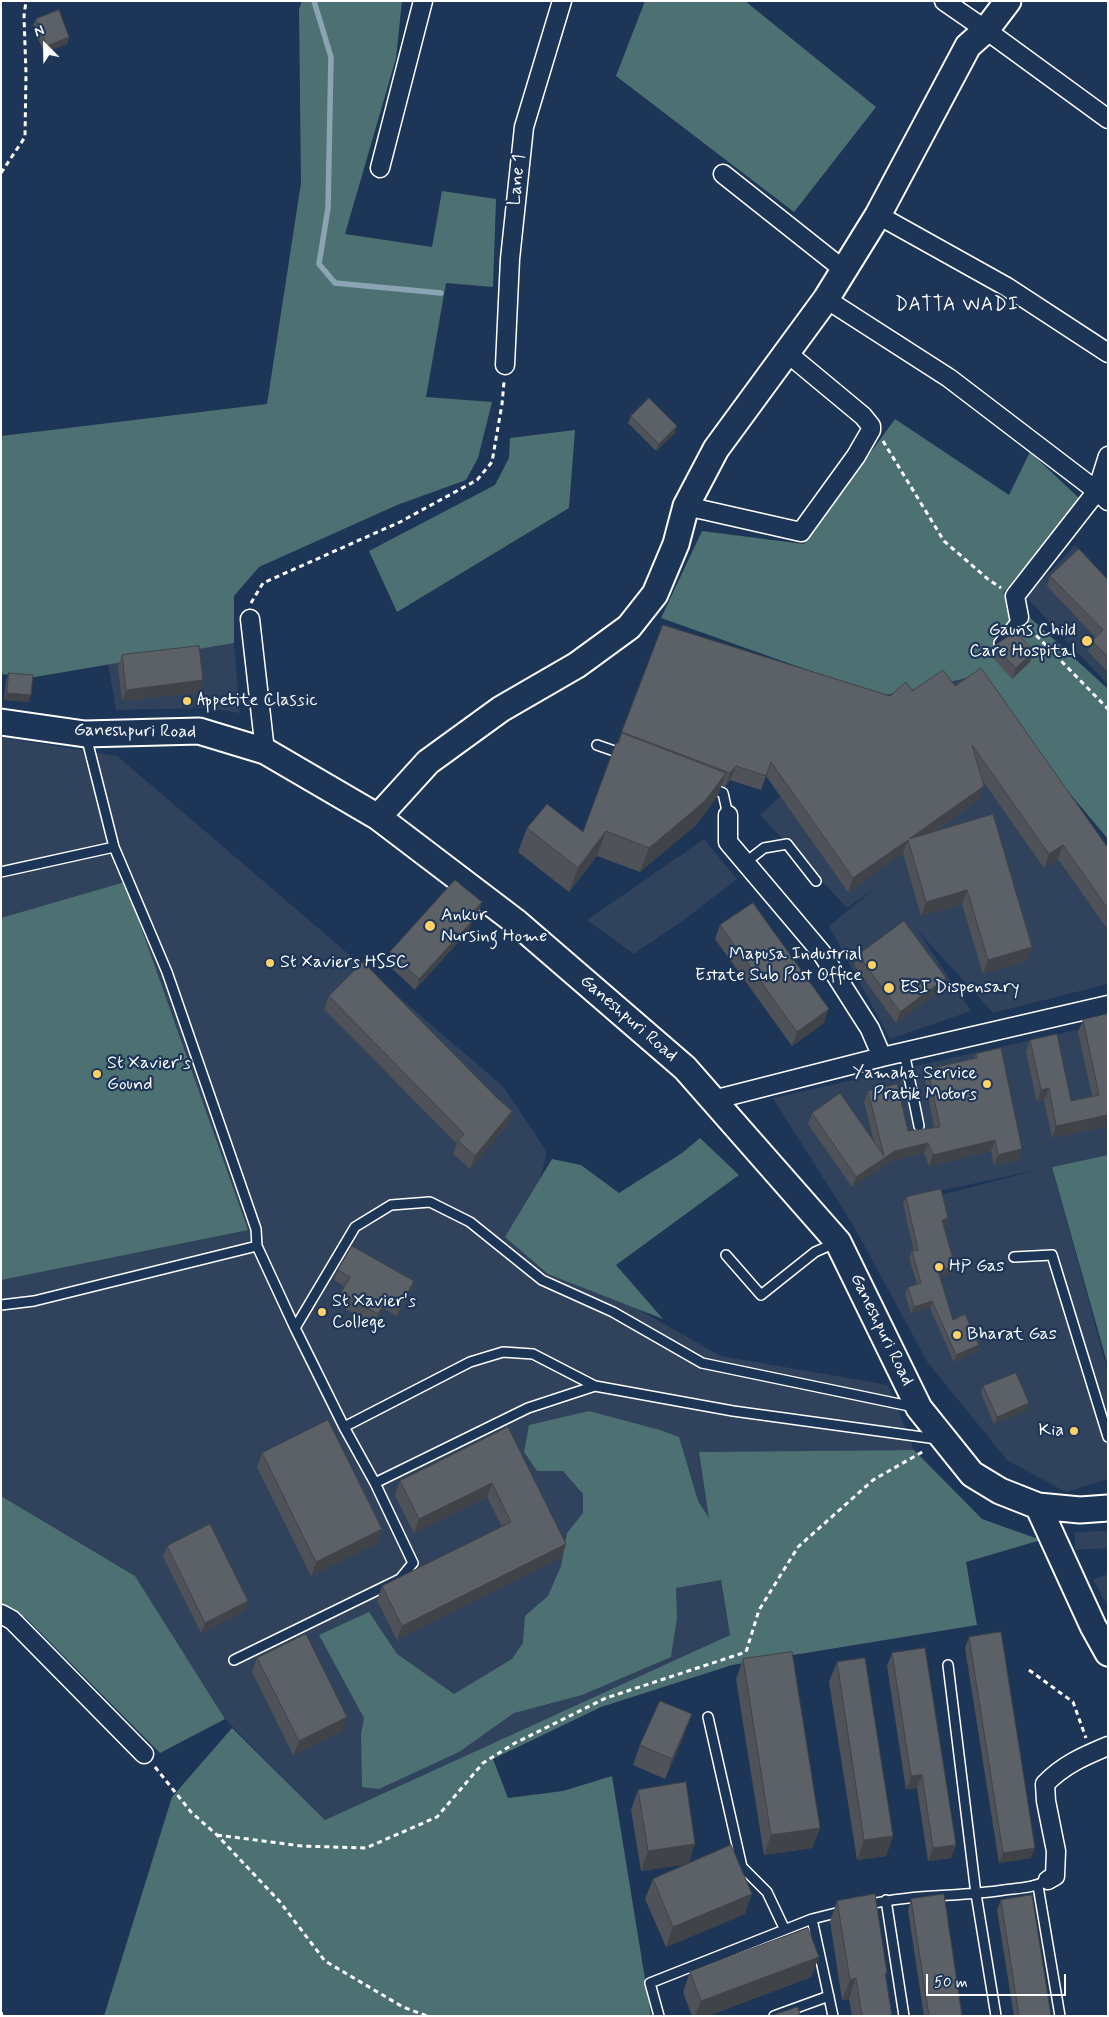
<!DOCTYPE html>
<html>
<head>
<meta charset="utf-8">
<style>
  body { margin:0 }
  #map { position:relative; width:1109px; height:2017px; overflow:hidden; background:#1d3557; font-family:Mynerve,sans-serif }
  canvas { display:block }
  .frame { position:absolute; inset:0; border:2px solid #fff; pointer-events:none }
  .north { position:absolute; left:20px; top:20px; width:50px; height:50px; -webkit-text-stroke:4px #1d3557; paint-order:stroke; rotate:337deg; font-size:14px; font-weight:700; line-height:20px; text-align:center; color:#fff }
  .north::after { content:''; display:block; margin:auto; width:18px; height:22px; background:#fff; clip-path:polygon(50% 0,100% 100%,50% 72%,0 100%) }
  .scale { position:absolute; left:926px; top:1974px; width:140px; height:22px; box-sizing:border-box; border:2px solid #fff; border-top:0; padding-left:6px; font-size:15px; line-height:18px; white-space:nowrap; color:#fff; -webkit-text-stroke:4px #1d3557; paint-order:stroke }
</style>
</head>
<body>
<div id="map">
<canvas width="1109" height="2017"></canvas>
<div class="frame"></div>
<div class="north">N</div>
<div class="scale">50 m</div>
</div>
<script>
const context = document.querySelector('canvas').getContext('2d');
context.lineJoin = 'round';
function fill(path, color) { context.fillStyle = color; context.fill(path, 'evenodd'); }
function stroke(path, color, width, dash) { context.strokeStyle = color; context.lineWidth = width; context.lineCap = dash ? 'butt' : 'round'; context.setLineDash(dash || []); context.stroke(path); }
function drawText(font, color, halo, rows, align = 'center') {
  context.font = font + ' Mynerve,sans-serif'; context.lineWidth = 4.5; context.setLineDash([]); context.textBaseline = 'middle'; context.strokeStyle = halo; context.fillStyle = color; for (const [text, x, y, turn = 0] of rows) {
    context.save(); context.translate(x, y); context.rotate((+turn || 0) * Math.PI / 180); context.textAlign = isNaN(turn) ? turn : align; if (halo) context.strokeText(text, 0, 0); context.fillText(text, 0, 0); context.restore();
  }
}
fill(new Path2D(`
  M1075,545L1108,579V685L1026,597Z
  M234,643L240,713L208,708L116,710L108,664Z
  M945,645L1108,855V984L993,1013L918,931L971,1011L890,1039L829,926L874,889L847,908L760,815Z
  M1,737L117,756L503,1086L547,1152L524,1245L721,1356L888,1385L914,1450L699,1452L730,1635L325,1820L225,1719L135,1576L1,1496Z
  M704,839L737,879L685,919L634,954L587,920Z
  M1108,1023V1155L1052,1167L1108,1372V1479L1066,1492L1008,1461L928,1363L854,1227L773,1098ZM1037,1170L941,1195L939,1191Z
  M1108,1531V1548L1075,1550V1532Z
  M1108,1574V1606L1093,1580Z`), '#30425c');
fill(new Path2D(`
  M302,1H402L396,58L345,234L432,247L442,191L496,199L493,287L446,283L426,397L492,402L478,458L466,480L397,505L259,567L234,596V643L35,677L1,674V436L267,404L301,183L299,9Z
  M645,1H745L876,107L794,212L616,76Z
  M895,419L1009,495L1030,452L1081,500L1003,593L1108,689V839L972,677L881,696L661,618L702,531L804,544Z
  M575,430L569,508L397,612L369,551L495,485L509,458L510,438Z
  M125,882L248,1230L1,1280V918Z
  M700,1138L739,1175L616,1265L663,1319L548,1274L505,1237L552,1159L581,1165L619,1193L682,1153Z
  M1108,1155V1366L1052,1167Z
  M589,1411L660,1430L679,1437L698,1501L709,1518L699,1452L914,1450L982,1519L1041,1540L966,1562L977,1625L732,1665L601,1707L493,1759L508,1798L563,1791L612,1776L651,2016H104L172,1797L232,1728L325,1820L730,1635L721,1580L676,1588L677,1618L671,1657L582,1695L514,1713L459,1752L379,1789L362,1787L361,1734L364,1718L319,1635L369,1612L397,1654L454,1694L512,1659L523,1643L525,1616L548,1596L561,1566L567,1533L583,1513V1494L563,1471H537L524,1452L529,1425Z
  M1,1496L135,1576L225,1719L160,1753L26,1618L1,1607Z`), '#4d7173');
stroke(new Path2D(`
  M314,1L331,57L328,208L319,264L335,283L441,293`), '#8aa4b3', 5.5);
const lane = new Path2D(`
  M999,643L1019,617
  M86,736L114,847L167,972L256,1229L257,1246L295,1328
  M597,745L623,754
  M709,787L723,793L728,815
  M746,862L764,848L787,844L816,881
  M1,872L114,847
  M904,1052L919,1126
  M726,1255L761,1295L815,1252L835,1243
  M1014,1257L1052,1255L1108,1437
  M1,1305L34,1301L257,1246
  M344,1427L470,1362L503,1352L533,1354L595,1386
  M375,1483L528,1408L595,1386L733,1411L937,1439
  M234,1660L400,1579L413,1563L375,1483L344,1427L295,1328L355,1227L391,1205L430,1202L470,1222L542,1280L613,1312L702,1363L914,1407
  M948,1665L976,1894L996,2016
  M708,1717L742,1867L767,1892L785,1930
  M1038,1886L1060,2016
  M886,1900L904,2016
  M866,1905C911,1894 959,1897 1004,1890C1020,1888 1034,1888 1048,1880
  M812,1919L833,2016
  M659,2016L650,1983L812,1919L844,1911
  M774,2016L829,1996`);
const street = new Path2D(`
  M944,1L986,30L1108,119
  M380,168L423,1
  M723,174L844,270
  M878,215L1007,287L1108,353
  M826,299L949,378L1097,491L1108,501
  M505,365L510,259L524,127L562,1
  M686,506L801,532L856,456L871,430V426L863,416L786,352
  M1019,617L1015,596L1097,491L1108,456
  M250,619L265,751
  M728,815V842L821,952L870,1029L882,1057
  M713,1100L882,1057L1108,1005
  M1,1614L12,1620L144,1754
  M1048,1880L1055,1876L1056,1851L1046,1801L1045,1784C1063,1765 1084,1756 1108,1746`);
const secondary = new Path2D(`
  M1,722L85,734L199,731L265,751L378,817L516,922L685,1068L838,1242L919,1408L972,1474L1000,1491L1038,1506L1080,1510L1108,1508
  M378,817L428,762L501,709L577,665L629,627L655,594L676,544L686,506L716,449L826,299L878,215L968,46L986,30L1008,1
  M1038,1506L1093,1626L1108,1653`);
stroke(lane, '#fff', 12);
stroke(street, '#fff', 21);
stroke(secondary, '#fff', 29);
stroke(new Path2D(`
  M1,173L25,137L26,74L24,16L26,1
  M883,441L944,541L989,580L1001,588
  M251,603L263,583L400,522L477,480L492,462L502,404L504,382
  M1030,629L1108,709
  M1029,1670L1073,1702L1086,1738
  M155,1767L191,1812L217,1835L280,1902L325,1961L403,2007L427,2016
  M217,1835L302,1846L366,1848L437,1817L483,1763L515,1743L606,1698L746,1652L759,1610L798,1547L873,1480L924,1451
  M1,2012L2,2016`), '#fff', 3, [5, 4]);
stroke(lane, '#1d3557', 9);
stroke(street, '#1d3557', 18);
stroke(secondary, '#1d3557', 25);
fill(new Path2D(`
  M36,19L69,37L67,44L44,53L33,26Z
  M631,416L675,433L656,451L628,423Z
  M1050,576L1108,580V672L1088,651L1092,641L1095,637L1047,586Z
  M663,625L890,696L912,691L955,686L1108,848V930L1058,859L1044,868L983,781L979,800L935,831L1032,947L1027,961L983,974L962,904L921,916L903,853L848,892L766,776L761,790L730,780L725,787L721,786L717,797L696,825L640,872L597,856L569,892L518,852L527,828L583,832Z
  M994,646L1030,662L1012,679L991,656Z
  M122,655L199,692L122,701L118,667Z
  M9,673L29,702L4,700L6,680Z
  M482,902L478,913L472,919L469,930L415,990L386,963L390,952Z
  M720,925L824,1023L792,1046L715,939Z
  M858,955L946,978L942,989L896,1023L854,965Z
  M329,996L497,1098L512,1111L508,1124L470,1169L453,1154L457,1144L324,1009Z
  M1083,1020L1108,1126L1052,1138L1044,1100L1037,1102L1026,1052L1030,1040L1071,1101L1092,1096L1078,1032Z
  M976,1054L1022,1149L1018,1160L994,1165L991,1151L929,1166L924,1153L891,1161L852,1187L808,1124L812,1113L874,1142L864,1102L868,1091L908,1131L934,1128L925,1079L928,1069L974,1059Z
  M906,1197L948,1218L945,1226H944L953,1273L939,1277L953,1320L976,1352L954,1362L930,1308L911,1314L905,1294L908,1287L917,1284L909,1258L912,1251H914L903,1204Z
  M338,1270L414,1281L411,1291L397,1316L383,1308L374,1325L337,1304L341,1293L344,1286L334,1280Z
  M983,1386L1026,1411L994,1424L981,1393Z
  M508,1427L561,1558L397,1640L377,1600L382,1586L502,1527L487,1497L414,1533L395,1495L400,1481Z
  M262,1453L382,1529L377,1543L311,1576L257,1467Z
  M167,1546L244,1611L201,1633L163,1557Z
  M969,1637L1031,1858L999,1863L965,1648Z
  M892,1653L956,1845L951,1858L928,1861L917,1788L906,1789L887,1666Z
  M257,1658L342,1731L293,1755L252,1672Z
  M743,1659L820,1828L812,1848L764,1855L736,1679Z
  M837,1662L893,1836L886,1856L857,1860L829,1682Z
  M684,1735L665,1779L633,1765L640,1745Z
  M638,1790L695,1844L688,1864L745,1914L666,1947L645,1899L653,1879L688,1864L641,1871L631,1810Z
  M911,1899L962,2016H924L908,1910Z
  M1001,1900L1051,2016H1014L997,1910Z
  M837,1901L886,1976L892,2016H852L849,1999L842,2000L830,1921Z
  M819,1957L811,1977L708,2016H692L683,1992L690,1972Z`), '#4f5359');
fill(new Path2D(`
  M69,37L67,44L44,53L47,46Z
  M677,426L675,433L656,451L659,444Z
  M1034,651L1030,662L1012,679L1016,668Z
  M203,680L199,692L122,701L126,690Z
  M7,693L31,695L29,702L4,700Z
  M736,766L730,780L725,787L730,773Z
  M726,773L717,797L696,825L640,872L649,848Z
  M984,786L979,800L910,848L909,839Z
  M606,831L597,856L569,892L578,868Z
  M908,840L903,853L848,892L853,878Z
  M1063,845L1058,859L1044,868L1049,854Z
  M967,890L962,904L921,916L926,902Z
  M482,902L478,913L465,927L469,916Z
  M473,920L469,930L415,990L419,979Z
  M1032,947L1027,961L983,974L988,960Z
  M946,978L942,989L896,1023L900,1012Z
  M829,1009L824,1023L792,1046L797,1032Z
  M1049,1088L1044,1100L1037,1102L1041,1090Z
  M512,1111L508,1124L470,1169L475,1156Z
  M1108,1115V1126L1052,1138L1056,1126Z
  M995,1140L991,1151L929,1166L933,1155Z
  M928,1143L924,1153L891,1161L852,1187L856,1177L895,1151Z
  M1022,1149L1018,1160L994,1165L998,1155Z
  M948,1218L945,1226L940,1227L942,1220Z
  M955,1266L953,1273L935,1278L938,1271Z
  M414,1281L411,1291L397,1316L401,1305Z
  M387,1298L383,1308L374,1325L378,1314Z
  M932,1301L930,1308L911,1314L914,1307Z
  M979,1345L976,1352L954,1362L956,1355Z
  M1029,1403L1026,1411L994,1424L997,1417Z
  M492,1483L487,1497L414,1533L419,1519Z
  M382,1529L377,1543L311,1576L316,1562Z
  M566,1544L561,1558L397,1640L402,1626Z
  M248,1601L244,1611L201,1633L205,1623Z
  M692,1714L684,1735L665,1779L672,1759Z
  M347,1717L342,1731L293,1755L299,1741Z
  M922,1775L917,1788L906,1789L911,1776Z
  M820,1828L812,1848L764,1855L771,1835Z
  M893,1836L886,1856L857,1860L864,1840Z
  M695,1844L688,1864L641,1871L648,1851Z
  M956,1845L951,1858L928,1861L933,1848Z
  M1035,1848L1031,1858L999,1863L1003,1853Z
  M752,1894L745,1914L666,1947L673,1927Z
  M819,1957L811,1977L708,2016H695L701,2001Z
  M856,1978L849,1999L842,2000L850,1980Z`), '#404348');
const building = new Path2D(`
  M59,10L69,37L47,46L36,19Z
  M649,398L677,426L659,444L631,416Z
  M1079,549L1108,580V657L1092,641L1103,630L1050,576Z
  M663,625L890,696L906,682L912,691L943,670L955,686L981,668L1108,848V909L1063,845L1049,854L972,745L984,786L909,839L993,814L1032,947L988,960L967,890L926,902L908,840L853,878L771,762L766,776L736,766L730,773L622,732Z
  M1013,629L1034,651L1016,668L994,646L1007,637Z
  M199,646L203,680L126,690L122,655Z
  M9,673L33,675L31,695L7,693Z
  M622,733L726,773L705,801L649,848L606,831L578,868L527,828L547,804L583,832L616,743H618Z
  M455,880L482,902L469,916L473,920L419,979L390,952Z
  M753,903L829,1009L797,1032L720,925Z
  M904,921L946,978L900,1012L858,955Z
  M363,962L497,1098L512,1111L475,1156L458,1141L464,1134L329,996Z
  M1108,1014V1115L1056,1126L1049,1088L1041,1090L1030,1040L1057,1034L1071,1101L1099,1095L1083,1020Z
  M1001,1048L1022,1149L998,1155L995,1140L933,1155L928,1143L895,1151L856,1177L812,1113L840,1093L884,1156L868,1091L897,1084L908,1131L940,1127L928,1069L977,1058L976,1054Z
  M941,1189L948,1218L942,1220L955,1266L938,1271L953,1320L965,1314L979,1345L956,1355L932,1301L914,1307L908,1287L921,1283L912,1251L918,1250L906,1197Z
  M352,1246L414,1281L401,1305L387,1298L378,1314L341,1293L350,1277L338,1270Z
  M1016,1373L1029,1403L997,1417L983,1386Z
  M328,1420L382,1529L316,1562L262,1453Z
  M508,1427L566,1544L402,1626L382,1586L511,1522L492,1483L419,1519L400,1481Z
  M210,1524L248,1601L205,1623L167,1546Z
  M1001,1632L1035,1848L1003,1853L969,1637Z
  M306,1634L347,1717L299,1741L257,1658Z
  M925,1648L956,1845L933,1848L922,1775L911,1776L892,1653Z
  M792,1652L820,1828L771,1835L743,1659Z
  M865,1658L893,1836L864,1840L837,1662Z
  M660,1701L692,1714L672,1759L640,1745Z
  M686,1782L695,1844L648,1851L638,1790Z
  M731,1845L752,1894L673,1927L653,1879Z
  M875,1894L887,1973L885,1974L892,2016H862L856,1978L850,1980L837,1901Z
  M944,1894L962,2016H929L911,1899Z
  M1032,1895L1051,2016H1019L1001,1900Z
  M808,1928L819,1957L701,2001L690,1972Z
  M798,2007L800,2016H770Z`);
fill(building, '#5c6067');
stroke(building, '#404348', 1);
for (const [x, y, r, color] of [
  [1087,641,6,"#ffd166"],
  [187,701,5,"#ffd166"],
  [430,926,6,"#ffd166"],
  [270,963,5,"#ffd166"],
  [872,965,5,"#ffd166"],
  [889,988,6,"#ffd166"],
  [97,1074,5,"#ffd166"],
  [987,1084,5,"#ffd166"],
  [939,1267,5,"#ffd166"],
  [322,1312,5,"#ffd166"],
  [957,1335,5,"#ffd166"],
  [1074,1431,5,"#ffd166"]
]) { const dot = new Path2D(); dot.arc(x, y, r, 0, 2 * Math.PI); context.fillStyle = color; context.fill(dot); stroke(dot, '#1d3557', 2); }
drawText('18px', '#fff', '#1d3557', [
  ["Lane 1",518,180,-84],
  ["Ganeshpuri Road",135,732,1],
  ["Ganeshpuri Road",628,1019,41],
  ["Ganeshpuri Road",881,1330,64]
]);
drawText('18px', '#fff', '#1d3557', [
  ["Gauns Child",1076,631,"right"],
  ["Care Hospital",1076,652,"right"],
  ["Appetite Classic",197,701],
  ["Ankur",441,916],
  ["Nursing Home",441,937],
  ["Mapusa Industrial",862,955,"right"],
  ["Estate Sub Post Office",862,976,"right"],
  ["St Xaviers HSSC",280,963],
  ["ESI Dispensary",900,988],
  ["St Xavier's",107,1064],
  ["Gound",107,1085],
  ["Yamaha Service",977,1074,"right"],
  ["Pratik Motors",977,1095,"right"],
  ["HP Gas",949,1267],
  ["St Xavier's",332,1302],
  ["College",332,1323],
  ["Bharat Gas",967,1335],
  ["Kia",1064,1431,"right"]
], 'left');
context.letterSpacing = '1px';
drawText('19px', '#fff', '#1d3557', [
  ["DATTA WADI",957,306]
]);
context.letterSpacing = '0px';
</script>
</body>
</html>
